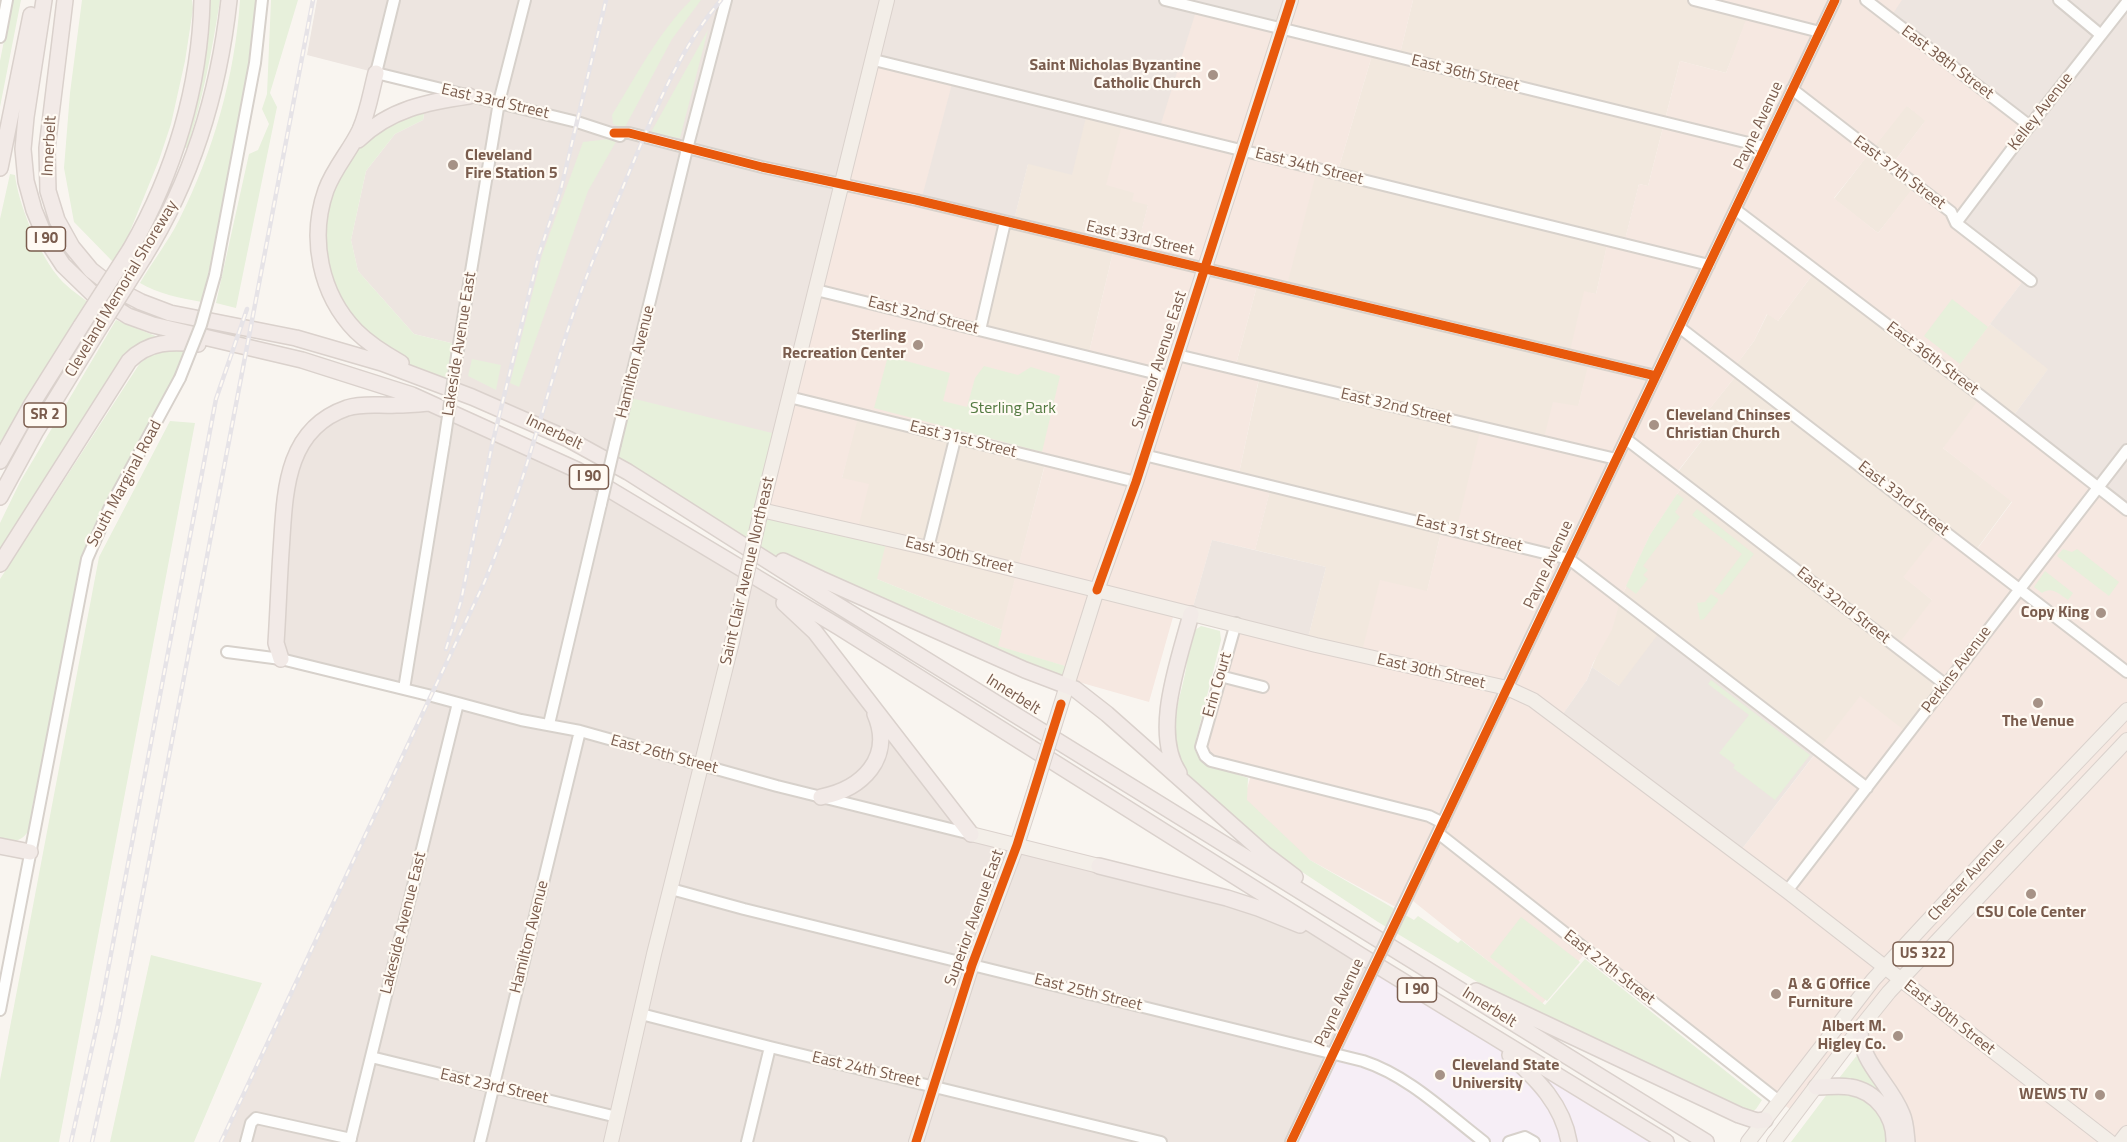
<!DOCTYPE html>
<html>
<head>
<meta charset="utf-8">
<style>
  body { margin:0 }
  canvas { display:block; background:#f9f5f0 }
</style>
</head>
<body>
<canvas width="2127" height="1142"></canvas>
<script>
const context = document.querySelector('canvas').getContext('2d');
context.lineJoin = 'round';
function fill(path, color) { context.fillStyle = color; context.fill(path, 'evenodd'); }
function stroke(path, color, width, dash) { context.strokeStyle = color; context.lineWidth = width; context.lineCap = dash ? 'butt' : 'round'; context.setLineDash(dash || []); context.stroke(path); }
function drawText(font, color, halo, rows, align = 'center') {
  context.font = font + ' "Titillium Web",sans-serif'; context.lineWidth = 4.5; context.setLineDash([]); context.textBaseline = 'middle'; context.strokeStyle = halo; context.fillStyle = color; for (const [text, x, y, turn = 0] of rows) {
    context.save(); context.translate(x, y); context.rotate((+turn || 0) * Math.PI / 180); context.textAlign = isNaN(turn) ? turn : align; if (halo) context.strokeText(text, 0, 0); context.fillText(text, 0, 0); context.restore();
  }
}
fill(new Path2D(`
  M1413,0H1713L1749,14L1726,73L1680,61L1648,186L1639,184L1624,244L1608,241L1596,294L1584,292L1590,360L1578,407L1456,531L1442,528L1427,592L1361,655L1307,642L1326,567L1255,550L1271,486L1238,478L1260,375L1235,368L1258,282L1317,169L1337,174L1373,52L1399,58Z
  M1906,105L1926,120L1891,166L1916,185L1878,233L1834,199Z
  M1087,113L1123,121L1135,193L1148,205L1136,253L1114,248L1088,357L980,330L1005,222L1013,224L1028,164Z
  M1816,270L1952,374L1990,324L2049,368L2011,419L1943,448L2012,501L1973,554L1904,577L1932,600L1946,685L1909,733L1818,750L1619,686L1592,667L1621,598L1650,535L1684,484L1674,477L1710,430L1699,422L1739,372L1734,368L1754,341L1768,313L1778,321Z
  M858,414L1046,460L1002,630L877,579L857,532L842,478Z`), '#f2e8de');
fill(new Path2D(`
  M1291,0H1413L1399,58L1373,52L1337,174L1317,170L1286,289L1258,282L1235,368L1260,374L1238,478L1271,486L1255,550L1212,540L1191,614L1175,610L1149,702L1068,679L1071,668L997,646L1046,461L859,414L842,478L869,484L857,532L761,510L874,60L953,79L1005,222L980,330L1088,357L1114,248L1136,253L1148,205L1132,201L1134,193L1106,185L1123,121L1197,8Z
  M1713,0H1906L1891,18L2030,126L2026,277L1952,374L1816,270L1778,321L1767,314L1754,341L1734,368L1739,372L1700,421L1710,430L1674,476L1684,484L1650,535L1621,598L1612,630L1593,663L1587,680L1560,718L1738,854L1860,696L1908,733L1946,685L1896,647L1932,600L1903,577L1941,529L1975,552L2012,502L1943,448L1981,396L2127,510V1142H1907L1859,1039L1796,1114L1587,951L1542,1004L1408,897L1401,910L1310,860L1242,805L1252,772L1211,761L1201,747L1236,623L1361,655L1380,580L1427,591L1442,528L1456,531L1481,427L1543,442L1553,402L1578,406L1589,361L1569,355L1584,291L1596,294L1608,240L1624,244L1639,184L1648,186L1680,61L1726,73L1748,14ZM1907,106L1925,121L1891,166L1915,185L1878,233L1834,198Z`), '#f6e8e1');
fill(new Path2D(`
  M317,0H1291L1281,29L1197,8L1159,130L1087,113L1072,175L1028,164L1013,224L921,201L953,80L874,60L780,435L611,463L452,387L459,345L414,334L358,271L351,240L366,171L395,134L423,120L426,103L467,96L307,55Z
  M1902,0H2127V510L2011,419L2048,369L1990,324L2026,277L1956,223L2029,126L1890,18Z
  M433,403L615,491L785,603L971,834L1287,919L1375,964L1291,1142H221L432,696L281,659L291,466L336,413Z
  M1212,540L1326,567L1307,642L1191,614Z
  M1662,629L1818,750L1738,854L1560,718L1587,680L1592,667L1619,686Z`), '#ede5e0');
fill(new Path2D(`
  M1375,964L1666,1142H1291Z`), '#f6eef6');
fill(new Path2D(`
  M12,0H21L0,107V61Z
  M82,0H192L193,9L185,61L171,124L159,160L124,246L114,263L74,222L64,168L70,93Z
  M209,0H220C212,51 203,99 187,148L183,147C197,100 212,50 209,0Z
  M240,0H257L253,53L221,217L202,302C181,298 158,294 140,283C152,262 168,242 179,220C213,153 235,76 240,0Z
  M271,0H298L270,93L277,107L236,308L216,303L249,154L258,150L269,124L262,109L267,94Z
  M691,0H701L672,39L624,129L613,124L612,115C636,76 658,33 691,0Z
  M708,30L680,138L650,134Z
  M426,103L423,120L395,134L366,171L351,240L358,271L414,334L459,345L452,387L426,379L375,347L340,311L318,232L350,148Z
  M618,138L588,191L519,387L510,383L542,255L583,142Z
  M10,174L15,175C18,203 38,251 56,274C64,285 77,294 88,302L0,442V219Z
  M1952,299L1988,327L1960,364L1924,336Z
  M116,320L158,337L133,349L0,553V523L20,482Z
  M171,347L185,351L181,365L94,526L85,552L32,808C35,830 23,846 0,841V579L140,363L153,354Z
  M888,356L950,373L943,401L967,407L975,378L984,366L1018,375L1031,367L1060,376L1042,452L874,408Z
  M472,359L501,365L496,390L468,376Z
  M627,397L780,435L761,510L887,539L877,579L1002,630L998,646L1072,668L1067,684L793,565L729,535L611,463Z
  M170,421L195,423L59,1142H0V1080L99,557Z
  M1677,494L1684,499L1675,512L1680,517L1643,566L1648,570L1643,575L1648,579L1636,594L1626,586L1650,535Z
  M1697,509L1754,554L1722,595L1714,591L1742,554L1692,515Z
  M2063,549L2072,552L2077,549L2119,582L2109,596L2057,556Z
  M2045,571L2073,593L2068,600C2059,594 2052,586 2042,593L2034,587Z
  M1711,594L1718,599V601L1704,619L1700,620L1697,603L1705,602Z
  M1201,626L1220,631L1221,640L1194,748L1199,759L1206,764L1248,778L1247,800L1310,860L1414,920L1418,916L1458,943L1461,940L1545,1005L1585,959L1762,1100L1756,1109L1751,1113L1484,986L1378,922L1287,862L1190,777C1164,739 1176,715 1185,674C1188,660 1188,646 1192,632Z
  M1711,680L1810,755L1775,800L1733,768L1735,765L1719,753L1749,715L1708,684Z
  M1521,917L1580,962L1547,1001L1490,957Z
  M151,955L262,983L194,1142H110Z
  M1858,1054L1890,1102L1894,1115L1836,1082Z
  M1832,1092C1862,1095 1888,1107 1888,1142H1791L1828,1093Z`), '#e7f0db');
const minor = new Path2D(`
  M394,0L376,73L577,122L620,136
  M1165,0L1765,147
  M1694,0L1820,32
  M1866,0L2030,126
  M2059,0L2101,35
  M0,37L7,0
  M874,60L1709,265
  M1792,89L1951,212L1956,223L2031,281
  M614,133H629L762,167L916,200L1656,376
  M1736,210L1981,396L2127,510
  M1956,223L2021,137L2127,2
  M215,275L255,63L262,0
  M816,290L1170,377
  M1679,327L2127,672
  M980,330L1005,222
  M1177,355L1616,459
  M457,356L499,102L525,0
  M789,397L1136,482
  M1626,439L1946,685
  M615,444L687,149L726,0
  M1144,455L1569,559L1867,788
  M928,548L955,439
  M1236,623L1201,747L1205,756L1211,761L1429,816L1443,823
  M227,652L281,659L432,696L521,720L580,731L777,786L971,834
  M1220,676L1263,687
  M404,689L444,443
  M549,724L601,504
  M1438,833L1780,1102
  M671,889L744,909L1363,1061C1409,1076 1446,1113 1484,1142
  M1787,891L2127,450
  M1401,910L1835,0
  M0,1010L87,559L109,509L180,378
  M641,1014L770,1047L1161,1142
  M371,1057L617,1117
  M246,1142L251,1123L256,1118L351,1139
  M350,1142L458,703
  M480,1142L580,731
  M747,1142L770,1047
  M1291,1142L1363,990
  M1509,1142L1525,1137L1534,1142`);
const major = new Path2D(`
  M761,510L928,548L1316,645L1507,688L1533,700L1787,891L2110,1142
  M760,515L887,0
  M1053,730L1097,590L1136,482L1291,0
  M971,834L1099,866
  M611,1142L654,954L732,642L739,609
  M916,1142L972,965L1017,845L1035,789
  M1748,1142L1873,980L1999,844L2127,710
  M1774,1142L1860,1028L1889,992L2127,740
  M2120,1142L2127,1133`);
const highway = new Path2D(`
  M44,0L26,117L23,149L26,181L34,210L46,239L63,265L93,294L128,316L153,325L302,360L412,395L577,470L839,627L1360,955L1666,1142
  M65,0L47,148L48,191L57,220L72,247L91,270L114,288L141,302L170,313L296,338L382,363L472,397L568,439L628,472L823,596L1706,1142
  M376,73C371,92 368,112 360,130C350,151 334,168 326,190C309,238 320,294 356,331C369,344 385,354 401,363
  M358,140C390,109 427,102 469,96
  M0,168L31,15
  M131,248C174,173 200,87 202,0
  M144,257C193,178 219,92 229,0
  M0,461L32,404L81,326
  M0,497L36,431L95,335
  M783,561L821,579L1025,670L1075,689L1107,714L1266,855L1295,877
  M0,564L129,361C149,341 172,341 198,344
  M784,603L815,632L971,834
  M281,659L276,643C278,613 279,582 281,552C285,497 283,430 347,408C363,403 379,406 396,405C407,405 418,404 428,403
  M1179,773C1151,732 1180,658 1191,614
  M821,797C862,789 894,758 875,714
  M0,846L30,852
  M1099,866L1227,898L1258,908L1300,925
  M1476,991L1739,1115L1757,1121L1765,1120
  M1860,1028C1859,1062 1890,1083 1902,1114C1906,1123 1906,1132 1907,1142
  M1510,1055C1537,1079 1563,1105 1569,1142
  M1816,1087C1828,1087 1839,1085 1850,1087C1876,1091 1895,1116 1894,1142`);
stroke(minor, '#d7d1cb', 14);
stroke(major, '#dad1cc', 16);
stroke(highway, '#dad1cc', 18);
stroke(minor, '#fefefd', 10);
stroke(major, '#f3eee8', 14);
stroke(highway, '#f2eae7', 15);
const rail = new Path2D(`
  M446,649L461,601L492,445L539,254L561,189L606,0
  M71,1142L100,1012L216,399L247,309
  M92,1142L118,1024L313,0
  M221,1142L484,583C517,506 538,425 563,345C582,283 608,223 633,163C657,106 680,48 721,0`);
stroke(rail, '#e6e3e7', 4.5);
stroke(rail, '#fffaf3', 2, [7]);
const minorBridge = new Path2D(`
  M180,378L201,325L215,275
  M444,443L457,356
  M601,504L615,444
  M1363,990L1401,910`);
const majorBridge = new Path2D(`
  M739,609L760,515
  M1035,789L1053,730`);
const highwayBridge = new Path2D(`
  M81,326L131,248
  M95,335L144,257`);
stroke(minorBridge, '#d7d1cb', 14, []);
stroke(majorBridge, '#dad1cc', 16, []);
stroke(highwayBridge, '#dad1cc', 18, []);
stroke(minorBridge, '#fefefd', 10);
stroke(majorBridge, '#f3eee8', 14);
stroke(highwayBridge, '#f2eae7', 15);
stroke(new Path2D(`
  M614,133H629L762,167L916,200L1656,376
  M1097,590L1136,482L1291,0
  M916,1142L972,965L1017,845L1061,704
  M1291,1142L1835,0`), '#e8590c', 9);
for (const [x, y, r, color] of [
  [1213,75,6,"#a69286"],
  [453,165,6,"#a69286"],
  [918,345,6,"#a69286"],
  [1654,425,6,"#a69286"],
  [2101,613,6,"#a69286"],
  [2038,703,6,"#a69286"],
  [2031,894,6,"#a69286"],
  [1776,994,6,"#a69286"],
  [1898,1036,6,"#a69286"],
  [1440,1075,6,"#a69286"],
  [2100,1095,6,"#a69286"]
]) { const dot = new Path2D(); dot.arc(x, y, r, 0, 2 * Math.PI); context.fillStyle = color; context.fill(dot); stroke(dot, '#fffaf3', 2); }
for (const [x, y, w] of [
  [46,239,39],
  [45,415,42],
  [589,477,39],
  [1923,954,60],
  [1417,990,39]
]) { const box = new Path2D(); box.roundRect(x - w / 2, y - 12, w, 24, 4.5); context.fillStyle = '#fffaf3'; context.fill(box); stroke(box, '#7a5c4d', 1.5); }
drawText('bold 15px', '#7a5c4d', null, [
  ["I 90",46,239],
  ["SR 2",45,415],
  ["I 90",589,477],
  ["US 322",1923,954],
  ["I 90",1417,990]
]);
drawText('16px', '#7a5c4d', '#fffaf3', [
  ["East 38th Street",1947,63,37],
  ["East 36th Street",1465,74,14],
  ["East 33rd Street",495,102,13],
  ["Kelley Avenue",2041,112,-52],
  ["Payne Avenue",1759,126,-65],
  ["Innerbelt",50,146,-87],
  ["East 34th Street",1309,167,14],
  ["East 37th Street",1899,173,37],
  ["East 33rd Street",1140,239,13],
  ["Cleveland Memorial Shoreway",122,289,-59],
  ["East 32nd Street",923,316,14],
  ["Lakeside Avenue East",460,344,-81],
  ["East 36th Street",1932,359,37],
  ["Superior Avenue East",1160,360,-72],
  ["Hamilton Avenue",636,362,-76],
  ["East 32nd Street",1396,407,13],
  ["Innerbelt",554,433,26],
  ["East 31st Street",963,440,14],
  ["South Marginal Road",125,484,-62],
  ["East 33rd Street",1903,499,38],
  ["East 31st Street",1469,534,14],
  ["East 30th Street",959,556,14],
  ["Payne Avenue",1549,565,-65],
  ["Saint Clair Avenue Northeast",748,571,-77],
  ["East 32nd Street",1843,606,38],
  ["Perkins Avenue",1957,670,-53],
  ["East 30th Street",1431,672,13],
  ["Erin Court",1218,685,-74],
  ["Innerbelt",1013,695,32],
  ["East 26th Street",664,755,15],
  ["Chester Avenue",1967,880,-48],
  ["Superior Avenue East",975,918,-70],
  ["Lakeside Avenue East",404,923,-76],
  ["Hamilton Avenue",530,937,-76],
  ["East 27th Street",1609,968,38],
  ["East 25th Street",1088,993,14],
  ["Payne Avenue",1340,1003,-65],
  ["Innerbelt",1489,1008,32],
  ["East 30th Street",1949,1018,38],
  ["East 24th Street",866,1070,13],
  ["East 23rd Street",494,1087,13]
]);
drawText('bold 16px', '#7a5c4d', '#fffaf3', [
  ["Saint Nicholas Byzantine",1201,66],
  ["Catholic Church",1201,84],
  ["Cleveland",465,156,"left"],
  ["Fire Station 5",465,174,"left"],
  ["Sterling",906,336],
  ["Recreation Center",906,354],
  ["Cleveland Chinses",1666,416,"left"],
  ["Christian Church",1666,434,"left"],
  ["Copy King",2089,613],
  ["The Venue",2038,722,"center"],
  ["CSU Cole Center",2031,913,"center"],
  ["A & G Office",1788,985,"left"],
  ["Furniture",1788,1003,"left"],
  ["Albert M.",1886,1027],
  ["Higley Co.",1886,1045],
  ["Cleveland State",1452,1066,"left"],
  ["University",1452,1084,"left"],
  ["WEWS TV",2088,1095]
], 'right');
drawText('16px', '#537a41', '#fffaf3', [
  ["Sterling Park",1013,409]
]);
</script>
</body>
</html>
